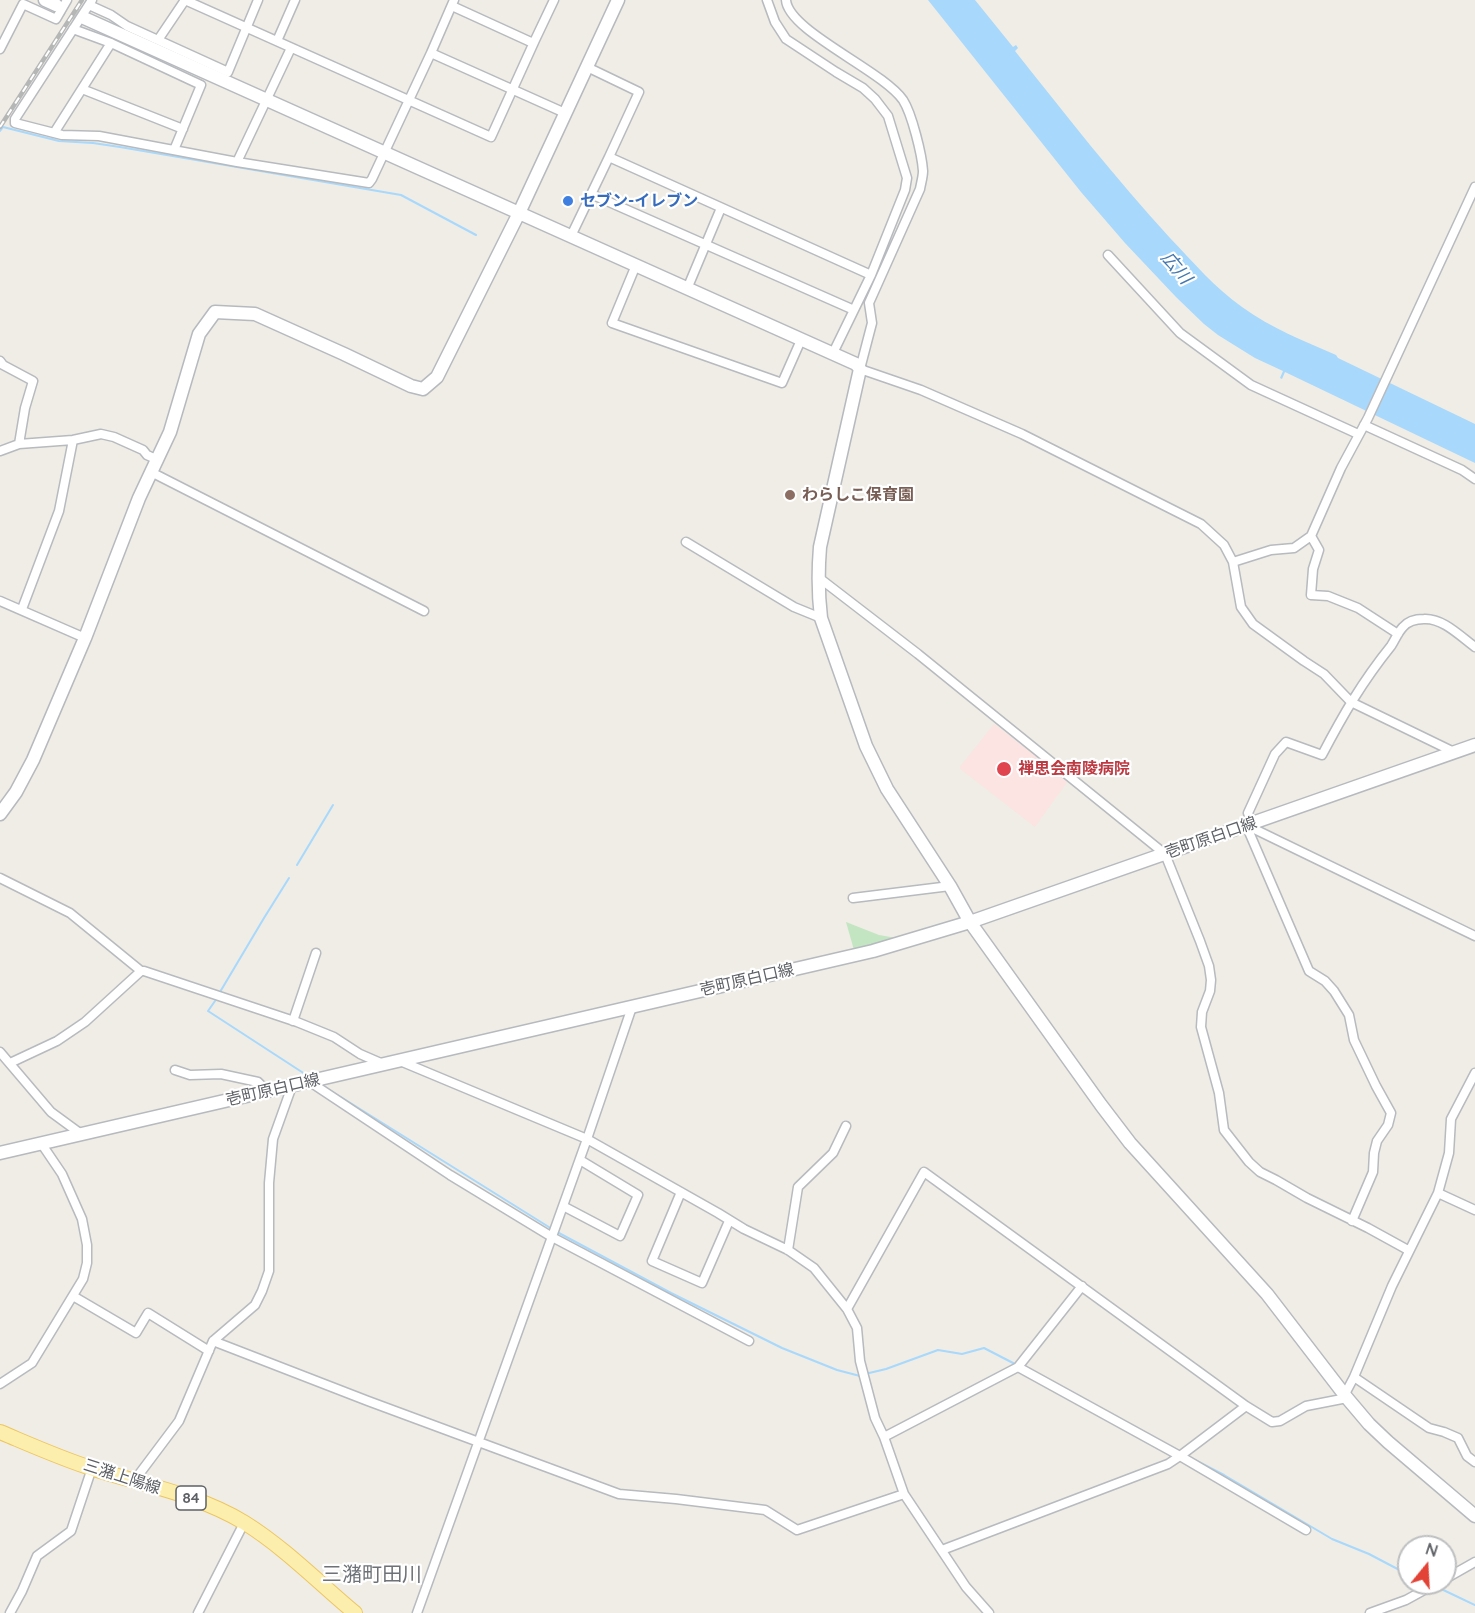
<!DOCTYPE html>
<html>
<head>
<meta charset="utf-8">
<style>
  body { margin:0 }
  #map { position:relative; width:1475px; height:1613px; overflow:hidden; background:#efede5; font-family:Quicksand,sans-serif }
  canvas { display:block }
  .north { position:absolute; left:1397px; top:1535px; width:60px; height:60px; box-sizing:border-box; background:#fff; border:2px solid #bebfc1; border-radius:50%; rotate:18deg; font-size:16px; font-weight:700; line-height:24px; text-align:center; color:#5d6065 }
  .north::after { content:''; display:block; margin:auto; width:21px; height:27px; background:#e34336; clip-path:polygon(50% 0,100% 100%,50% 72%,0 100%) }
</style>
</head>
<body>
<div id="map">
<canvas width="1475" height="1613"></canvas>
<div class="north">N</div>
</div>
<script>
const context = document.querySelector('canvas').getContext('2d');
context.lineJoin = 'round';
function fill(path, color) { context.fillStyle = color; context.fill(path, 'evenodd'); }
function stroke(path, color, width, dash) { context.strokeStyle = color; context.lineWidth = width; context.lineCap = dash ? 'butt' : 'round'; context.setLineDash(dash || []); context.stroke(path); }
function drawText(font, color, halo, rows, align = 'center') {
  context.font = font + ' Quicksand,"Noto Sans JP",sans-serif'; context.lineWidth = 4.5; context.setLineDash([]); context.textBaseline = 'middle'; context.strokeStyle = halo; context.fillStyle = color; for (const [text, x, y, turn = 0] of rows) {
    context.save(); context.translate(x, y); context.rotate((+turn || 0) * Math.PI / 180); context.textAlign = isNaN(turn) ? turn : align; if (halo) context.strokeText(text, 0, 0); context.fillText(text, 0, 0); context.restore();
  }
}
fill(new Path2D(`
  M994,724L1068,781L1035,827L959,768Z`), '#fbe4e2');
fill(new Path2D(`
  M846,922L879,935L896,938L854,950Z`), '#c3e5c2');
fill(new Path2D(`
  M928,0H975L1013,47L1016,45L1018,48L1015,51C1065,114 1115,178 1170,238C1193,262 1215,288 1242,307C1271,328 1304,341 1336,355L1338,358L1475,424V463L1285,372L1282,379L1280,378L1283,371L1255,358L1218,335L1204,324L1176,297L1125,243L1081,192Z`), '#a8d8fc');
stroke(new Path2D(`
  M0,131L3,127L59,141L93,143L120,147L401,195L476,235
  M297,865L333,805
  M220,992L264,918L289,878
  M215,1001L208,1011L308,1076
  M320,1084L552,1229
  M557,1232L671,1293L782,1348L837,1370L860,1376
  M865,1374L886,1369L938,1350L962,1354L984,1348L1015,1364
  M1195,1460L1224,1475L1332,1539L1369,1554L1409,1575
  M1437,1587L1475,1605`), '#a8d8fc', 2);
stroke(new Path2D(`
  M56,5L84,18`), '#cacac5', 12, [12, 6]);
const street = new Path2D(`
  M92,0L15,119V123L62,135L99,136L237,162L369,183L372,179L431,53L454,0
  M185,0L491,137L535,40L554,0
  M767,0L775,22L786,39L836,72L863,88L875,99L888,116L907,178L905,190L871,275L833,353
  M786,0C788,31 882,70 903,100C912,114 922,155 923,171C923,177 921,183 920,189L869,303L872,323L860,369L921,390L1022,434L1201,524L1224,545L1233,562L1241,607L1253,624L1304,661L1324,674L1351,702L1454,752
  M89,5L111,15L127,26L228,72L258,0
  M452,6L533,43
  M73,29L111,43L201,85L174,150
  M158,40L185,0
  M277,41L295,0
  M0,49L23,4L56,19L67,0
  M431,53L565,113
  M587,67L639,92L609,157L871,275
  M82,89L183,129
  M54,133L111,43
  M237,162L291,48
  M591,194L854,310
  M571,236L609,157
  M1108,255L1180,333L1251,385L1358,434
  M636,265L612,323L782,383L801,340
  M687,289L721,208
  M0,361L3,365L33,381L25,408L19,444
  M1364,425L1462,470L1475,479
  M0,451L19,444L73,440L101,434L114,437L143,450L147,455L158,460
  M151,472L424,611
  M1311,536L1319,550L1313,569L1311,595L1328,596L1358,608L1398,634
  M686,542L794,607L821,618
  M1233,562L1271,550L1294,548L1311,536L1341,468L1368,418L1475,187
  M818,577L918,654L1165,854L1200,941L1209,966L1211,980L1210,991L1202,1012L1201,1027L1219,1093L1224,1130L1249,1162L1260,1172L1276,1180L1307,1198L1368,1228L1408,1250
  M0,601L85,638
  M22,609L59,511L73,440
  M1252,824L1248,813L1275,754L1286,742L1322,755C1343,715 1362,682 1391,646C1395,640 1398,632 1403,627C1408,621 1416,619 1424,619C1443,618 1460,636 1475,647
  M1246,825L1309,971L1325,981L1334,991L1349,1015L1354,1040L1376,1086L1391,1113L1388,1125L1377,1141L1374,1153L1373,1172L1352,1221
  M1246,825L1475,936
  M0,878L70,913L141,971
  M853,898L950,886
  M293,1021L316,953
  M0,1052L51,1112L81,1134
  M400,1061L587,1139L718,1213L744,1229L788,1250L814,1268L847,1309L857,1328L860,1361L875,1418L884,1437L904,1494L966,1587L989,1613
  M10,1063L57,1041L85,1022L141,971H144L297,1022L334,1037L360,1054L383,1064
  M175,1070L190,1075L221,1074L258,1082L267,1091
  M310,1082L450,1175L552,1237L749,1341
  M681,1192L652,1261L702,1283L729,1221
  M1438,1193L1475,1210
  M563,1206L620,1236L638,1195L580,1160
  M788,1250L798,1187L833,1153L846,1126
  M73,1296L136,1333L148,1313L209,1351
  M847,1309L924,1172L1246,1406L1272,1422L1280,1421L1306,1406L1347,1398
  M213,1341L368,1401L619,1494L676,1499L765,1510L797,1530L904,1494
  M1018,1367L1180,1456L1306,1530
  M1354,1377L1429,1428L1444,1432L1458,1438L1467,1456L1475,1462
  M0,1384L32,1363L83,1279L87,1263V1245L82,1219L62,1174L41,1143
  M1345,1394L1354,1377L1392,1286L1438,1193L1449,1153L1451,1119L1475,1073
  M884,1437L1018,1367L1082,1286
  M134,1481L179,1421L213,1341L255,1305L262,1291L269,1271V1183L273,1139L292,1086
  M942,1550L1168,1464L1180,1456L1246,1406
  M1445,1579L1475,1562
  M10,1613L22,1591L37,1556L71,1531L92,1468
  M198,1613L244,1523
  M417,1613L587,1139L632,1007
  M1370,1613L1406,1600L1437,1583`);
const secondary = new Path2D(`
  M45,0L56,5
  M84,18L856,364L860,369L820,547C818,571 818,593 821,618L866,746L887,789L950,886L970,922L1101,1105L1130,1143L1267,1294L1347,1398L1369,1424L1388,1442L1475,1516
  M0,814L16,792L33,760L85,638L139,498L170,432L199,334L215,312L255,314L344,354L411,386L423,389L437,377L519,213L618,0
  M0,1153L873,951L970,922L1475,745`);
const primary = new Path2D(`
  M0,1432C31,1445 62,1459 94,1469C145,1485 199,1495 245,1523C285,1548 319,1583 355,1613`);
stroke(street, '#b7babe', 11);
stroke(secondary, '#b6b9be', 15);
stroke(primary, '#edc560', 16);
stroke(street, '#fff', 8);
stroke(secondary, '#fff', 12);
stroke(primary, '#fcefad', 14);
const rail = new Path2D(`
  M0,127L82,0`);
stroke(rail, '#b5b6b6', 4.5);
stroke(rail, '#fff', 2, [7]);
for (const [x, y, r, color] of [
  [568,201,6,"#3f7fe0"],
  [790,495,6,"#8d6e63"],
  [1004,769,8,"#e0444e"]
]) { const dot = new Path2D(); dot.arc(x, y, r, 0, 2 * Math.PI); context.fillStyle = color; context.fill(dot); stroke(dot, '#fff', 2); }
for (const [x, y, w] of [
  [191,1498,30]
]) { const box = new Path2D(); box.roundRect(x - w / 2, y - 12, w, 24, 4.5); context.fillStyle = '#fff'; context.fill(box); stroke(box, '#5d6065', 1.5); }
drawText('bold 15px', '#5d6065', null, [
  ["84",191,1498]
]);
drawText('bold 16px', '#366cbe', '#fff', [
  ["セブン-イレブン",580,201]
], 'left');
drawText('bold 16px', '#785e54', '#fff', [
  ["わらしこ保育園",802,495]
], 'left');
drawText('bold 16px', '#be3a42', '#fff', [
  ["禅思会南陵病院",1018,769]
], 'left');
drawText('16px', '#5d6065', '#fff', [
  ["壱町原白口線",1211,838,-19],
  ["壱町原白口線",747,980,-13],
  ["壱町原白口線",273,1090,-13],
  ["三潴上陽線",122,1477,18]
]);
drawText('italic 18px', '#4478ae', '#fff', [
  ["広川",1176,268,50]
]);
drawText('20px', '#6e7277', '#fff', [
  ["三潴町田川",372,1575]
]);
</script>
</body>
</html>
